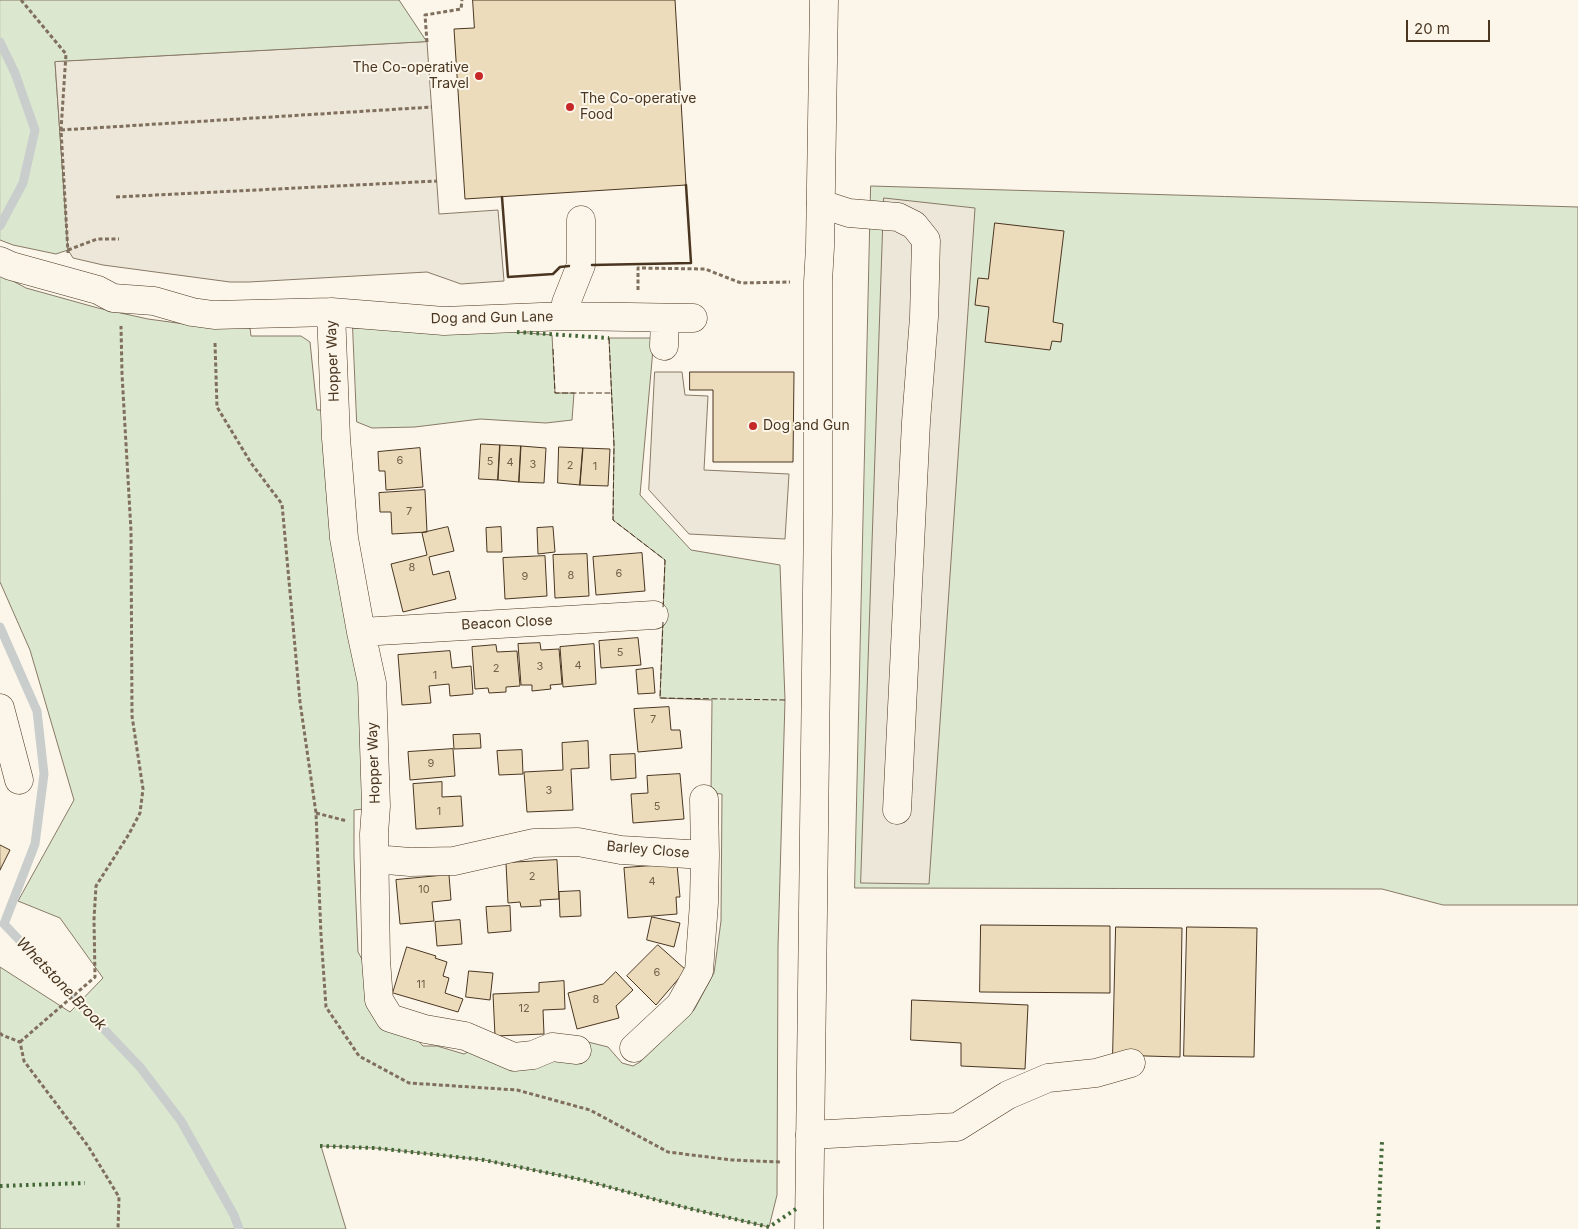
<!DOCTYPE html>
<html>
<head>
<meta charset="utf-8">
<style>
  body { margin:0 }
  #map { position:relative; width:1578px; height:1229px; overflow:hidden; background:#fbf6e9; font-family:Inter,sans-serif }
  canvas { display:block }
  .scale { position:absolute; left:1406px; top:20px; width:84px; height:22px; box-sizing:border-box; border:2px solid #4a3520; border-top:0; padding-left:6px; font-size:15px; line-height:18px; white-space:nowrap; color:#4a3520; -webkit-text-stroke:4px #fbf6e9; paint-order:stroke }
</style>
</head>
<body>
<div id="map">
<canvas width="1578" height="1229"></canvas>
<div class="scale">20 m</div>
</div>
<script>
const context = document.querySelector('canvas').getContext('2d');
context.lineJoin = 'round';
function fill(path, color) { context.fillStyle = color; context.fill(path, 'evenodd'); }
function stroke(path, color, width, dash) { context.strokeStyle = color; context.lineWidth = width; context.lineCap = dash ? 'butt' : 'round'; context.setLineDash(dash || []); context.stroke(path); }
function drawText(font, color, halo, rows, align = 'center') {
  context.font = font + ' Inter,sans-serif'; context.lineWidth = 4; context.setLineDash([]); context.textBaseline = 'middle'; context.strokeStyle = halo; context.fillStyle = color; for (const [text, x, y, turn = 0] of rows) {
    context.save(); context.translate(x, y); context.rotate((+turn || 0) * Math.PI / 180); context.textAlign = isNaN(turn) ? turn : align; if (halo) context.strokeText(text, 0, 0); context.fillText(text, 0, 0); context.restore();
  }
}
const green = new Path2D(`
  M0,0H399L427,42L55,62L68,250L56,254L13,245L0,240Z
  M871,186L1578,207V905H1443L1382,889L855,888Z
  M0,274L26,288L98,308L148,319L192,325L250,328L251,336H301L310,342L317,410H326L364,692V809L354,810V857L358,952L363,961L414,1036L423,1046H437L464,1054L472,1050L588,1042L608,1047L622,1063L633,1066L640,1062L694,1010L714,973L721,921L722,794L711,793L712,700L660,698L665,560L613,520L614,445L609,338H654L640,495L691,550L780,565L785,700L778,947L777,1195L769,1227L683,1207L583,1180L484,1160L375,1148L321,1146L346,1229H0V967L70,1012L103,978L60,918L18,901L74,800L30,650L0,582Z
  M353,328L494,330L552,335L555,393H574L572,420L546,423L480,419L415,427L372,428L357,422Z`);
fill(green, '#dce7d0');
stroke(green, '#887966', 1);
const parking = new Path2D(`
  M427,42L439,214L498,210L504,281L461,284L427,272L249,282H230L103,265L73,258L68,250L55,62Z
  M884,198L975,208L929,884L861,883Z
  M655,372H682L685,395L708,396L704,470L789,474L785,539L689,534L649,490Z`);
fill(parking, '#ede7d9');
stroke(parking, '#887966', 1);
stroke(new Path2D(`
  M0,42L15,73L35,130L23,183L0,226
  M0,627L37,711L44,774L35,844L4,924L140,1067L181,1121L234,1215L239,1229`), '#c9cecd', 9);
const building = new Path2D(`
  M473,0H675L686,185L465,199L454,29L474,28Z
  M995,223L1064,231L1053,322L1063,324L1061,342L1052,341L1050,350L985,342L989,307L975,305L978,278L988,279Z
  M690,372H794L793,462H713V390H690Z
  M481,444L500,445L498,480L479,479Z
  M500,445L521,446L519,482L498,480Z
  M521,446L546,448L544,483L519,482Z
  M559,447L583,448L580,485L558,483Z
  M420,448L423,487L386,490L385,471H379L378,452Z
  M583,448L610,449L608,486L580,485Z
  M425,490L427,532L392,534L391,512H380L379,493Z
  M448,527L454,551L429,557L433,575L449,571L456,599L403,612L391,564L427,555L422,533Z
  M501,527L502,552H487L486,528Z
  M553,527L555,552L538,554L537,528Z
  M642,553L645,591L596,595L593,557Z
  M587,554L589,596L555,598L553,555Z
  M545,556L547,596L505,599L503,558Z
  M638,638L641,665L601,668L599,641Z
  M540,643L541,650L559,649L562,684L550,685L551,689L532,691V685H521L518,644Z
  M594,644L596,684L563,687L560,647Z
  M496,645L497,652L517,651L520,686L506,687V692L489,693L488,688L475,689L472,647Z
  M450,651L452,668L471,666L473,694L450,696L449,684L429,686L431,703L402,705L398,655Z
  M653,668L655,693L638,694L636,670Z
  M669,707L671,730H680L682,748L638,752L634,709Z
  M480,734L481,748L454,749L453,735Z
  M588,741L589,768L571,769L573,810L527,812L524,772L563,770L562,743Z
  M453,749L455,776L410,780L408,752Z
  M522,750L523,774L499,775L497,751Z
  M635,754L636,778L611,780L610,755Z
  M680,774L684,819L633,823L631,794L648,793L647,776Z
  M442,782V797L461,796L463,826L416,829L413,784Z
  M0,845L10,850L0,870Z
  M557,860L559,899L540,900L541,906L521,907L520,902L508,903L506,863Z
  M677,864L680,897H676L677,914L628,918L624,868Z
  M449,875L451,900L432,902L434,921L400,924L396,880Z
  M580,891L581,916L560,917L559,892Z
  M510,906L511,931L488,933L486,907Z
  M652,917L680,923L674,947L647,940Z
  M460,920L462,944L437,946L435,922Z
  M981,925L1110,926V993L980,992Z
  M1116,927L1182,928L1180,1057L1113,1055Z
  M1187,927L1257,928L1254,1057L1184,1056Z
  M658,945L686,970L656,1005L627,976Z
  M407,947L436,956L435,958L447,962L443,976L449,978L445,993L463,999L458,1012L393,993Z
  M469,971L493,973L490,1000L466,997Z
  M616,972L633,990L616,1006L619,1018L577,1029L568,993L603,984Z
  M564,981L565,1009L543,1010L544,1034L495,1036L493,994L539,992V983Z
  M912,1000L1028,1005L1025,1069L961,1066V1043L911,1040Z`);
fill(building, '#ecdcbc');
stroke(building, '#4a3520', 1);
const minor = new Path2D(`
  M821,204L849,213L898,217L914,225L926,240L924,317L916,422L897,810
  M0,261L11,266L98,290L113,298L154,301L192,312L214,315L331,312L444,321L565,316L693,318
  M331,312L336,438L344,538L361,632L372,683L376,806L374,834L376,960L379,1000L390,1018L425,1029L465,1036L514,1057L533,1055L552,1047L577,1050
  M565,316L566,303L581,265V220
  M664,346L665,319
  M361,632L654,615
  M0,708L19,780
  M704,799L705,855
  M375,859L410,862L454,861L534,843L578,842L621,850L705,855L704,903L699,971L680,1005L634,1048
  M810,1135L957,1127L1008,1095L1048,1078L1096,1073L1131,1063`);
const major = new Path2D(`
  M809,1229L818,512V282L820,247L824,0`);
stroke(minor, '#4a3520', 29);
stroke(major, '#4a3520', 29);
stroke(new Path2D(`
  M21,0L66,54L61,130L68,253
  M427,42L425,15L461,9L462,0
  M61,130L432,107
  M116,197L437,181
  M68,250L97,239H119
  M638,290V268L705,269L741,283L790,282
  M215,343L217,407L251,463L282,504L300,702L316,813L321,935L326,1007L359,1056L409,1083L517,1090L590,1110L668,1152L732,1160L781,1162
  M316,813L347,821
  M0,1033L2,1035L20,1042L24,1061L88,1146L119,1197L118,1229
  M20,1042L95,977L94,919L96,886L129,834L140,813L143,789L132,716L131,531L122,374L121,326`), '#7f6f5c', 3, [4, 2.5]);
stroke(minor, '#fbf6e9', 28);
stroke(major, '#fbf6e9', 28);
stroke(new Path2D(`
  M517,332L609,338
  M320,1146L375,1148L484,1160L583,1180L683,1207L769,1227L799,1207
  M0,1186L85,1183
  M1378,1229L1382,1142`), '#436837', 4, [2.5, 4]);
stroke(new Path2D(`
  M609,338L614,445L613,520L665,560L663,609
  M553,349L555,393H611
  M663,622L660,698L785,700`), '#4a3520', 1, [6, 2.5]);
stroke(new Path2D(`
  M502,197L508,277L553,274L560,267L569,266
  M592,265L691,263L686,185`), '#4a3520', 2.5);
for (const [x, y, r, color] of [
  [479,76,5,"#c62828"],
  [570,107,5,"#c62828"],
  [753,426,5,"#c62828"]
]) { const dot = new Path2D(); dot.arc(x, y, r, 0, 2 * Math.PI); context.fillStyle = color; context.fill(dot); stroke(dot, '#fbf6e9', 2); }
drawText('11px', '#725f47', null, [
  ["6",400,461],
  ["5",490,462],
  ["4",510,463],
  ["3",533,465],
  ["2",570,466],
  ["1",595,467],
  ["7",409,512],
  ["8",412,568],
  ["6",619,574],
  ["8",571,576],
  ["9",525,577],
  ["5",620,653],
  ["4",578,666],
  ["3",540,667],
  ["2",496,669],
  ["1",435,676],
  ["7",653,720],
  ["9",431,764],
  ["3",549,791],
  ["5",657,807],
  ["1",439,812],
  ["2",532,877],
  ["4",652,882],
  ["10",424,890],
  ["6",657,973],
  ["11",421,985],
  ["8",596,1000],
  ["12",524,1009]
]);
drawText('14px', '#4a3520', '#fbf6e9', [
  ["The Co-operative",469,68,"right"],
  ["Travel",469,84,"right"],
  ["The Co-operative",580,99],
  ["Food",580,115],
  ["Dog and Gun",763,426]
], 'left');
drawText('14px', '#4a3520', '#fbf6e9', [
  ["Dog and Gun Lane",492,318,-1],
  ["Hopper Way",333,361,-92],
  ["Beacon Close",507,623,-3],
  ["Hopper Way",374,763,-92],
  ["Barley Close",648,850,5]
]);
drawText('italic 15px', '#4a3520', '#fbf6e9', [
  ["Whetstone Brook",61,984,46]
]);
</script>
</body>
</html>
